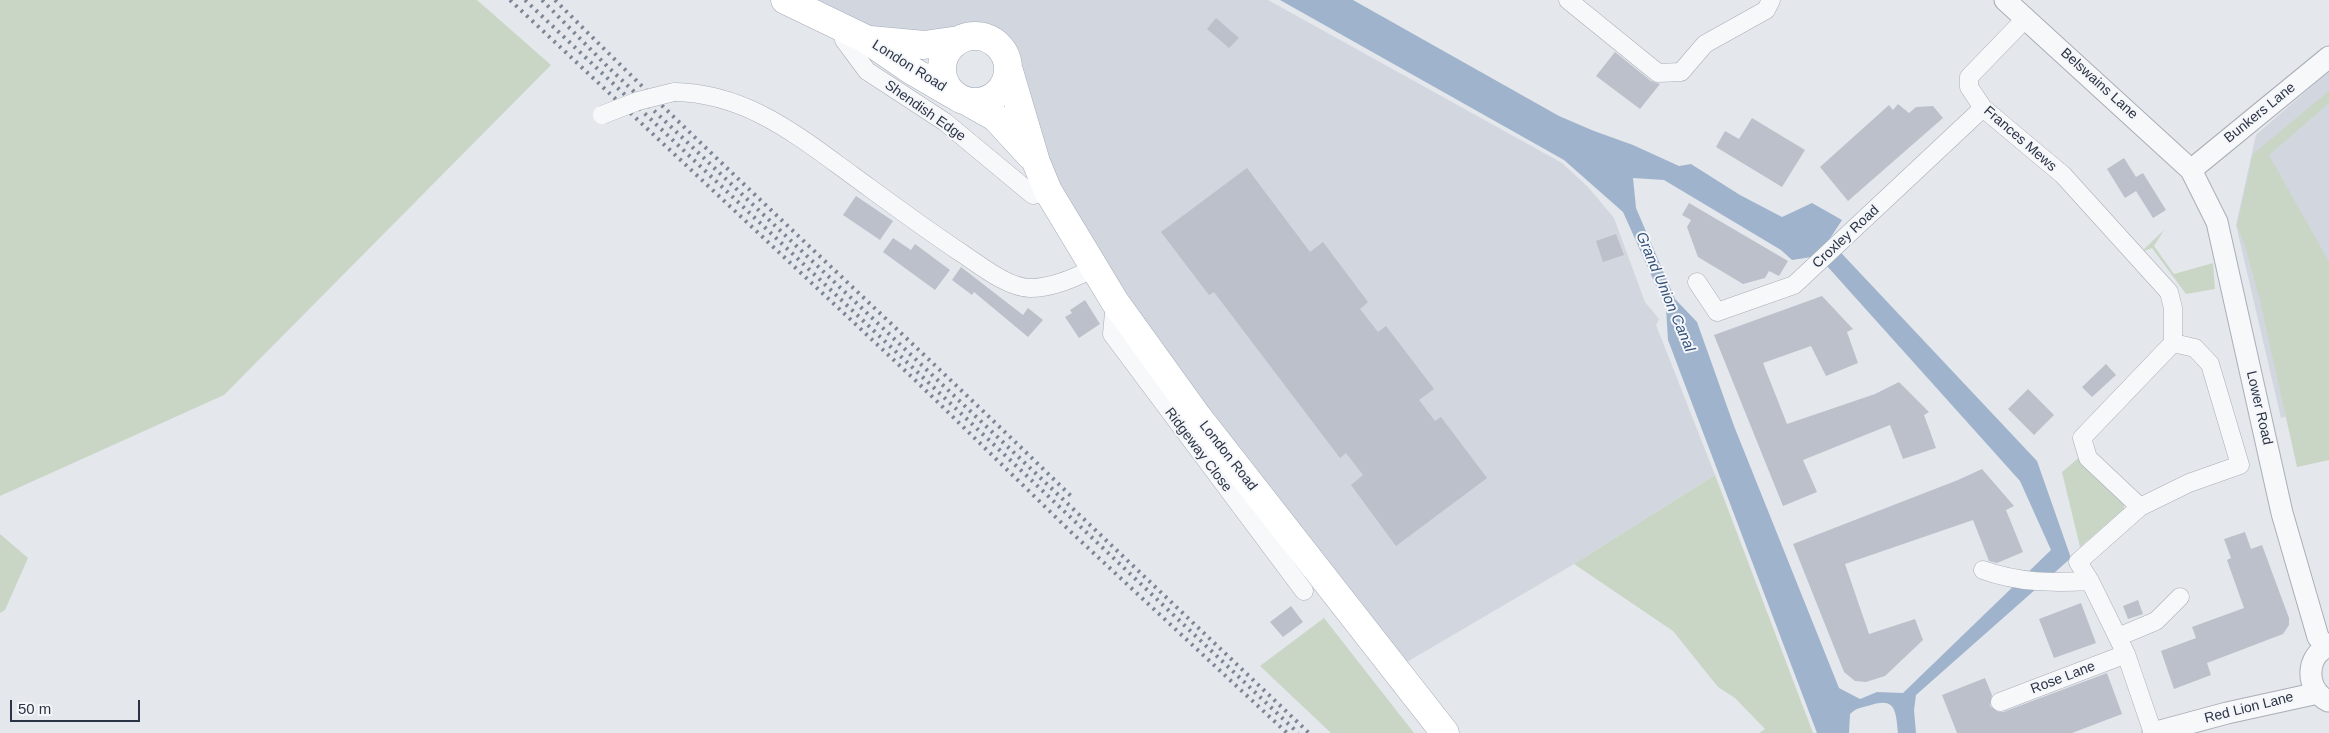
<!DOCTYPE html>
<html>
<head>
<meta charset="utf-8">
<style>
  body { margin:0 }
  #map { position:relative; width:2329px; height:733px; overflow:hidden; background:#e4e7ec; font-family:Helvetica,sans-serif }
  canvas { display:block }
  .scale { position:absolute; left:10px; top:700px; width:130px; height:22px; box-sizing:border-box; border:2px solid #2b3445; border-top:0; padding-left:6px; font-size:15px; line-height:18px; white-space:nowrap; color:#2b3445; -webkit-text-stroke:4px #f4f6f9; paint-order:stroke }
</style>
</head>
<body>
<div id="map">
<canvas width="2329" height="733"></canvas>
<div class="scale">50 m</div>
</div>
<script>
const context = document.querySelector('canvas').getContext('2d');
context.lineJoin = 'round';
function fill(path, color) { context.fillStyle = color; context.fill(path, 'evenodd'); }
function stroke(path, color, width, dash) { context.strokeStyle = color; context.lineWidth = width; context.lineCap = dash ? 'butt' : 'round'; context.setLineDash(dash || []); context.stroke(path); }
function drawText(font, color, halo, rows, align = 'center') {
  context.font = font + ' Helvetica,sans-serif'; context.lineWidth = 4; context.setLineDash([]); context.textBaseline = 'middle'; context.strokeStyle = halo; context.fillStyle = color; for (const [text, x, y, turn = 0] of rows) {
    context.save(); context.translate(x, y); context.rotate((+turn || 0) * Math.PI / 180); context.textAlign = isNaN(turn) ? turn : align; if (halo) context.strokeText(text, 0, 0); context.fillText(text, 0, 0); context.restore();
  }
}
fill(new Path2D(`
  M785,0H1268L1562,163L1588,187L1614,218L1645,302L1659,319L1656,325L1715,475L1574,564L1395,669L982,102L1009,71L1004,52L985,37L924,45Z
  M2329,71V405L2281,418L2236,225L2256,135Z`), '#d2d6de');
fill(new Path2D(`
  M0,0H477L551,65L224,395L0,496Z
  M2329,91V103L2269,155L2329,262V460L2297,467L2260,300L2245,246L2237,226L2253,154Z
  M2164,230L2154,246L2174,274L2213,263L2215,289L2186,294L2152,248L2141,252Z
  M2081,456L2124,502V509L2080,547L2062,472Z
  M1715,475L1813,733H1759L1765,729L1735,698L1718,687L1673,631L1574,564Z
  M0,534L28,558L5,610L0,613Z
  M1324,618L1414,733H1331L1260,666Z`), '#c9d6c5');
fill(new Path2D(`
  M1280,0H1353L1559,116L1594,131L1633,145L1679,166L1691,164L1740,195L1782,217L1812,203L1842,220L1829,240L2037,461L2071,558L1916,695L1914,710L1916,733H1898C1896,712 1896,697 1871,705C1863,707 1856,708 1850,714L1849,733H1817L1668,340L1666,308L1623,212L1564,160ZM1633,178L1664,180L1781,250L1792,260L1818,256L2020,481L2051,550L1903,693L1877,692L1860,699L1839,688L1734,426L1697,322L1675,299L1636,208Z`), '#9fb4cc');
fill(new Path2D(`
  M1216,18L1239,38L1229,48L1207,29Z
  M1615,52L1651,81L1660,84L1640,109L1596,76Z
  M1898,104L1909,113L1916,107L1933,106L1943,118L1848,201L1820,167L1889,105L1893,110Z
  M1752,118L1805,150L1782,187L1716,147L1725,131L1739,139Z
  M2124,158L2136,177L2143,173L2166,210L2153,218L2136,191L2125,198L2107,169Z
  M1247,168L1310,252L1323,242L1368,302L1360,309L1378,332L1386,326L1434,389L1419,400L1435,421L1441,417L1487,478L1396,546L1351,485L1363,475L1346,453L1340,458L1214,292L1209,295L1161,232Z
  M856,196L893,221L880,240L843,215Z
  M1689,203L1788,261L1779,276L1769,271L1765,278L1743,284L1698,257L1687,227L1691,220L1682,215Z
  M1616,234L1624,255L1603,262L1596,241Z
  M893,238L911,250L915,244L950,270L935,290L883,252Z
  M961,267L1023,315L1028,308L1043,320L1028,337L974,292L972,295L952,280Z
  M1822,296L1853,329L1847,332L1858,363L1826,376L1811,346L1763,363L1787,424L1875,394L1899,382L1929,412L1924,415L1936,448L1903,459L1890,425L1803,460L1817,492L1783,506L1714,335Z
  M1085,300L1100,324L1079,338L1065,317L1072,313L1070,310Z
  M2106,364L2116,375L2092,397L2082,387Z
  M2028,389L2054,415L2034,435L2008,409Z
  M1982,469L2014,506L2006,510L2023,552L1997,563L1989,561L1973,520L1845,564L1869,634L1915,619L1923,640L1885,676L1866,682L1855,681L1844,672L1793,544L1958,480Z
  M2245,532L2251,549L2262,545L2289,618V625L2283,634L2207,663L2211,675L2174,689L2161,651L2196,638L2192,627L2244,608L2227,560L2231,558L2224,539Z
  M2138,600L2143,614L2128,619L2123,606Z
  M2081,603L2096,643L2054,658L2039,619Z
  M1291,606L1303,622L1283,637L1270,622Z
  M2107,673L2122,714L2072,733H1957L1942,695L1985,678L1992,695L1990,706L1998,712H2003Z`), '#bbc0ca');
const minor = new Path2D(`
  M1568,0L1658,73L1681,72L1705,44L1766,10L1771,0
  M2026,18L1969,77V87L1983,108L2063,175L2169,292L2173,308V343L2082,438L2088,458L2140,507
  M841,26L844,40L867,71L945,122L1033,195L1048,191
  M674,92C746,93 797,135 852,175C889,202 925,229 963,254C981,266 1007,287 1030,288C1052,288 1075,278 1094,268
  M1697,282L1717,312L1794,285L1983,108
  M1115,302L1112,334L1304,591
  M1983,570C2019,583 2053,583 2090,581L2126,654L2153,733
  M2090,581L2078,562L2140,507L2189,483L2240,465L2210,364L2195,348L2173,343
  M2118,637L2156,621L2180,597
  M2000,702L2126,654`);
const tertiary = new Path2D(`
  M2005,0L2191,170L2217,222L2282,513L2318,637L2326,647
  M2191,170L2329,57
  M2328,701C2305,689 2305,656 2329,646
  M2153,733L2227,713L2318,693`);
const primary = new Path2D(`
  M785,0L866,39L911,70L952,94
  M942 69a33 33 0 1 1 66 0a33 33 0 1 1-66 0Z
  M870,40L924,45L959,40
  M1009,71L1036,162L1048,191L1115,302L1197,416L1445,733
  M970,103L995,117L1030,155`);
stroke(minor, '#a9aeb7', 19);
stroke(tertiary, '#a9aeb7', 23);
stroke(primary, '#a3abb8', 29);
stroke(minor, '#f7f8fa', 18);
stroke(tertiary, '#f7f8fa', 21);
stroke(primary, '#fff', 28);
stroke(new Path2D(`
  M510,0L914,379L1071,532L1287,733
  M525,0L1298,733
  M542,0L607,66L1309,733
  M555,0C723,169 901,330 1072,497`), '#7d8696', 4, [2.5, 5]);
const minorBridge = new Path2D(`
  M602,115L638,101L674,92`);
stroke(minorBridge, '#a9aeb7', 19, []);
stroke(minorBridge, '#f7f8fa', 18);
drawText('14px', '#2b3445', '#f4f6f9', [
  ["London Road",909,66,32],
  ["Belswains Lane",2099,84,42],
  ["Shendish Edge",925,111,35],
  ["Bunkers Lane",2260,113,-39],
  ["Frances Mews",2020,139,41],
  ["Croxley Road",1846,237,-43],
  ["Lower Road",2259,408,77],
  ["Ridgeway Close",1198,450,53],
  ["London Road",1228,456,52],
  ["Rose Lane",2063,678,-21],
  ["Red Lion Lane",2249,708,-14]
]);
drawText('italic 15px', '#34527a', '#f4f6f9', [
  ["Grand Union Canal",1665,292,67]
]);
</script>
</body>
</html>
